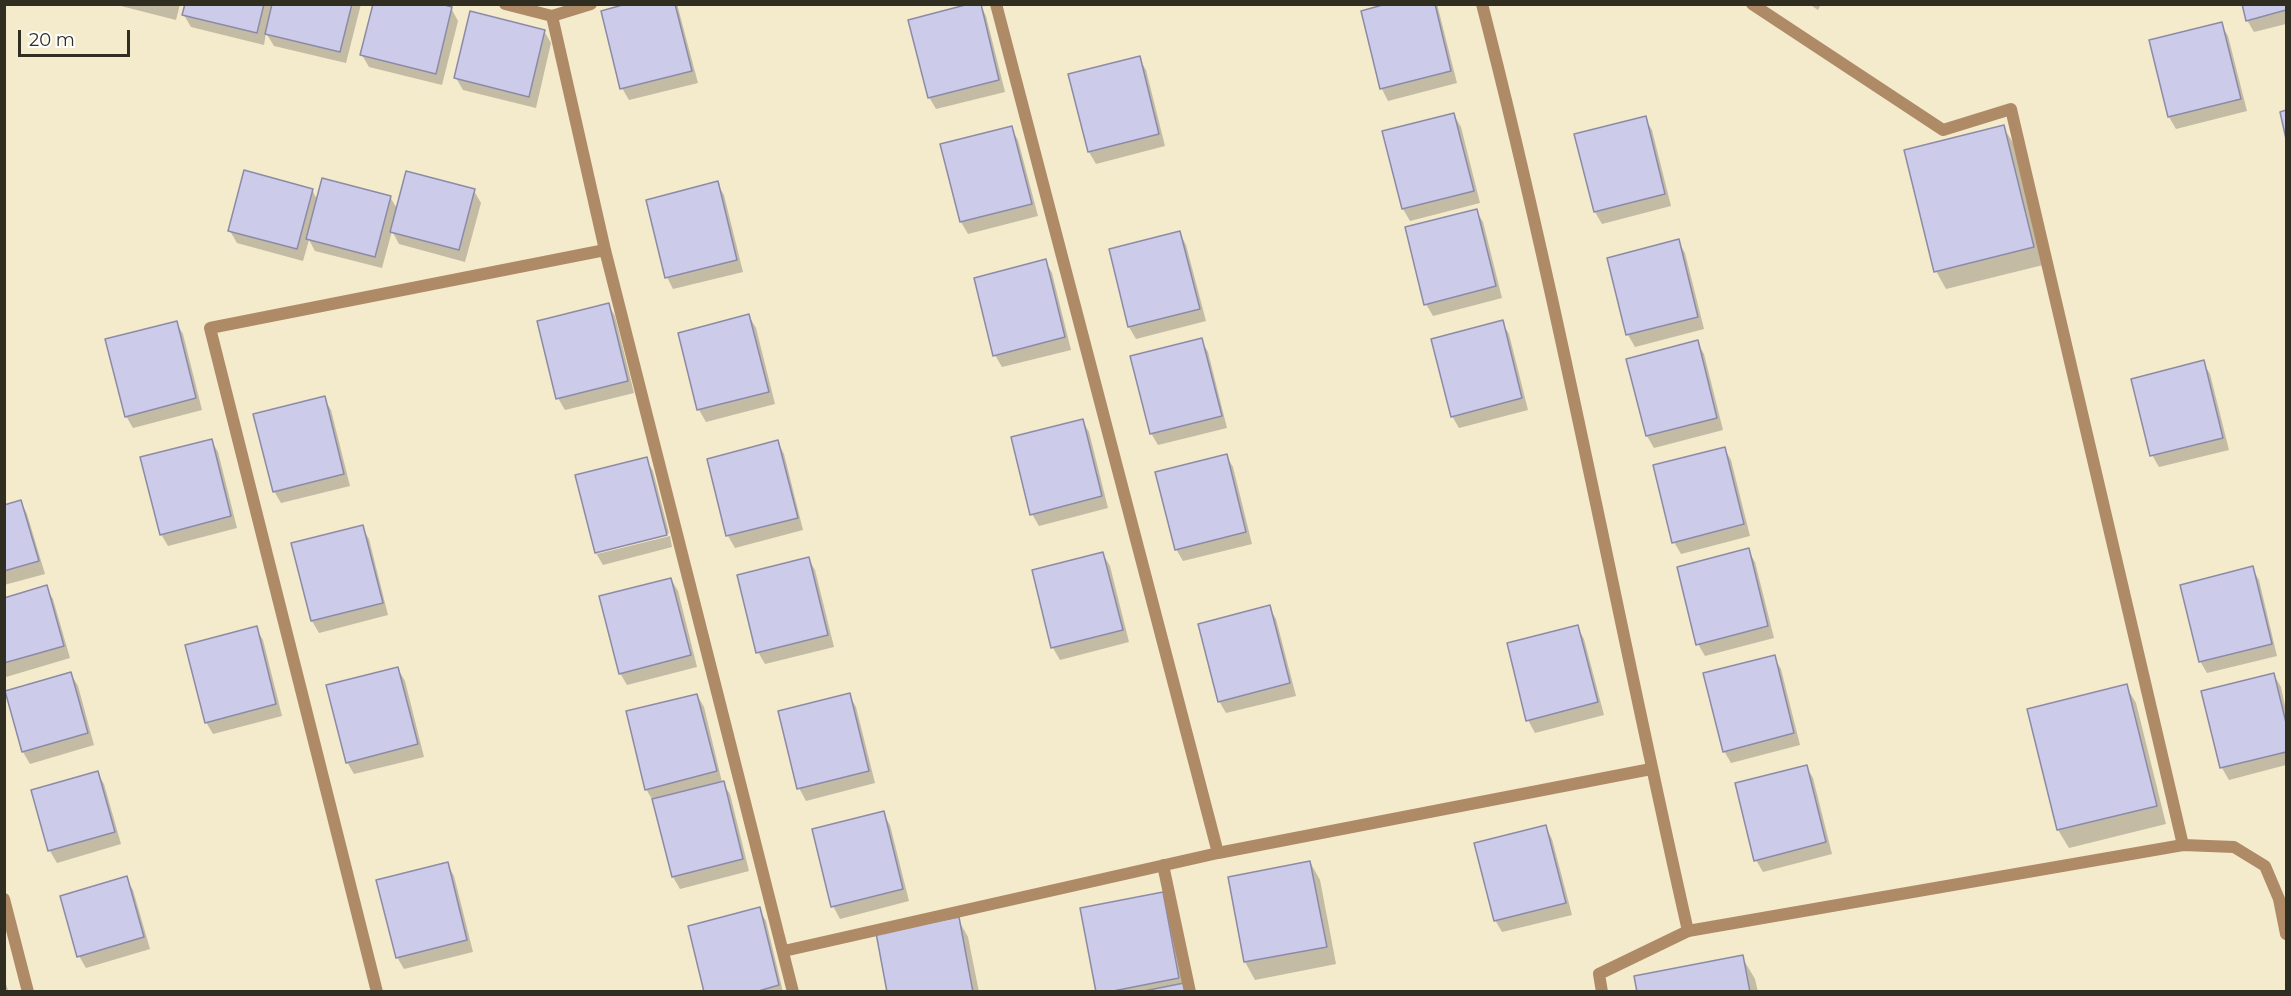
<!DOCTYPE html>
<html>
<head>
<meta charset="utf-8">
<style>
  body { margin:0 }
  #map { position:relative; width:2291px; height:996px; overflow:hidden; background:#f4eacc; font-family:Montserrat,sans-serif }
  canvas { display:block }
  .frame { position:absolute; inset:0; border:6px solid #302d21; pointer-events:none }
  .scale { position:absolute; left:18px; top:30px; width:112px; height:27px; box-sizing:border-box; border:3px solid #302d21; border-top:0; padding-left:8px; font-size:18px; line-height:21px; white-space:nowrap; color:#302d21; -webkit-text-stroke:4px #fff; paint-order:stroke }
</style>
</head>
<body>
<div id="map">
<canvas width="2291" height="996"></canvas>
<div class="frame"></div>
<div class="scale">20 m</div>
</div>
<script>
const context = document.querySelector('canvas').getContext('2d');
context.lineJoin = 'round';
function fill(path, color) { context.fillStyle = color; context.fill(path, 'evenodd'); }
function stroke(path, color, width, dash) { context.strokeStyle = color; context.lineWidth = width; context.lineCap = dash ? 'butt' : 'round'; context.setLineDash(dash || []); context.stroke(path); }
fill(new Path2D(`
  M113,4H180L176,20Z
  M186,4H361L346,63L274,46L266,33L264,45L191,27L184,15Z
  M632,4H677L698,83L629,100L622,88Z
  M980,4L986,16L1005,92L936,109L929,97Z
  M1392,4H1437L1457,83L1388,101L1382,89L1362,12Z
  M1809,4H1821L1818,10Z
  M2243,4H2286V24L2254,32L2247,20Z
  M451,8L458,21L442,85L369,67L362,55Z
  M2221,24L2228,36L2247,111L2176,129L2169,117Z
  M544,31L551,43L536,108L463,90L456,78Z
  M1139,58L1146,70L1165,146L1096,164L1089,152Z
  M1454,115L1461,127L1480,203L1410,221L1403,209L1384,132Z
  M1645,118L1652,130L1671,206L1602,224L1595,212Z
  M2003,127L2014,144L2043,265L1946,289L1936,271Z
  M1011,128L1018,140L1038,216L968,234L961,222Z
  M717,183L724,195L743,272L673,289L667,277Z
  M312,190L318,201L390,197L398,210L474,191L481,203L465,262L399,244L392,231L382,268L315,251L309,240L303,261L237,243L230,231Z
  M1476,210L1483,222L1502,298L1433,316L1426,304Z
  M1180,233L1186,245L1206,321L1136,339L1129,327Z
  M1678,241L1685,253L1704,329L1635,347L1628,335L1609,259Z
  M1045,261L1052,273L1071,350L1002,367L995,355Z
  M608,304L615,316L634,393L565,410L558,398Z
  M749,316L756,328L775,404L706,422L699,410Z
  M176,322L183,334L202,410L133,428L126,416Z
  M1502,322L1509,334L1528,410L1459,428L1452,416Z
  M1201,340L1208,352L1227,428L1158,445L1151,433Z
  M1697,342L1704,354L1723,430L1654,448L1647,436L1628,360Z
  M2203,362L2210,374L2229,450L2159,467L2152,455Z
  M324,398L331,410L350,486L281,503L274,491Z
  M1082,420L1089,432L1108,508L1039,526L1032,514Z
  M211,440L218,452L237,528L168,546L161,534Z
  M778,442L784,454L803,530L735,548L728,536L709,460Z
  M1724,448L1731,460L1750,536L1681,554L1674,542Z
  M1226,455L1233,467L1252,544L1183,561L1176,549Z
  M646,459L653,471L669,533L597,551V554L670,536L672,547L603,565L596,553Z
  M21,502L27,514L45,574L4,585V507Z
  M362,527L369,539L388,615L319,633L312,621Z
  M1748,550L1755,562L1774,638L1705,656L1698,644Z
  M1103,554L1110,566L1129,642L1060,660L1053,648L1034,571Z
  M808,558L815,570L834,647L765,664L758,652Z
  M2252,568L2259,580L2277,656L2207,673L2200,661Z
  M671,579L678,591L697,667L627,685L620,673Z
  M46,587L53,599L70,658L6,677L4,599Z
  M1269,607L1276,619L1296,696L1226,713L1219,701Z
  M1577,627L1584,639L1604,715L1535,733L1528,720Z
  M256,628L263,640L282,716L213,734L206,722Z
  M1774,657L1781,669L1800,745L1731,763L1724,751Z
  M398,669L405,681L424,757L354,774L347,762Z
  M71,674L78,686L94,745L30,764L23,752Z
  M2274,675L2281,687L2286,711V765L2229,780L2222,768L2203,692Z
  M2126,686L2136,703L2166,824L2069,848L2058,830L2029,710Z
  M697,695L704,707L722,782L730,794L749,871L680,889L673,877L653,801L646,789Z
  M849,695L856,707L875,783L806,801L799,788Z
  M1806,766L1813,778L1832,854L1763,872L1756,860Z
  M97,772L104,784L121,844L57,863L50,851L33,791Z
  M883,813L890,825L909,901L840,919L833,906Z
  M1546,827L1552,839L1572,915L1502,932L1495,920Z
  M1310,862L1320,880L1336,964L1255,980L1245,962L1230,878Z
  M447,863L454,876L473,952L404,969L397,957Z
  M126,878L133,890L150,949L86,968L79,956Z
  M1162,894L1172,911L1188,992H1097Z
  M759,909L766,921L783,992H705Z
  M958,919L968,937L979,992H889Z
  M1742,957L1755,979L1758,992H1639Z
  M4,978L8,990L4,991Z`), '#0003');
const building = new Path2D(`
  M185,4H264L257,33L182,15Z
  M272,4H352L340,52L265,34Z
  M373,4H441L452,7L436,74L360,55Z
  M626,4H675L692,71L620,89L601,11Z
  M969,4H981L999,80L928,98L908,20Z
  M1386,4H1435L1451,71L1380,89L1361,11Z
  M2242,4H2286V10L2246,21Z
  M470,11L545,30L529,97L454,78Z
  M2222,22L2241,99L2168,117L2149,40Z
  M1140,56L1159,134L1088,152L1068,74Z
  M2286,110V139L2280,112Z
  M1454,113L1474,191L1402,209L1382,131Z
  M1646,116L1665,194L1594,212L1574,134Z
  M2004,125L2034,247L1934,272L1904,150Z
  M1012,126L1032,204L960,222L940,144Z
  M244,170L313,189L297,249L228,231Z
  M406,171L475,189L459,250L390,232Z
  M322,178L391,196L375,257L306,239Z
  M718,181L737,260L665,278L646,200Z
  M1477,209L1496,286L1424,305L1405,227Z
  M1180,231L1200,309L1128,327L1109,249Z
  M1679,239L1698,317L1626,335L1607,258Z
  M1046,259L1065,337L993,356L974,278Z
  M609,303L628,381L556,399L537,321Z
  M749,314L769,392L697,410L678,333Z
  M1503,320L1522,398L1451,417L1431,339Z
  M177,321L196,398L125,417L105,339Z
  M1202,338L1222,416L1150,434L1130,356Z
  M1698,340L1717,418L1646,436L1626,359Z
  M2204,360L2223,438L2150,456L2131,379Z
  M325,396L344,474L273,492L253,414Z
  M1083,419L1102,496L1030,515L1011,437Z
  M212,439L231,516L160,535L140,457Z
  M778,440L798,518L726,536L707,459Z
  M1725,447L1744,524L1672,543L1653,465Z
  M1227,454L1246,532L1175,550L1155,472Z
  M647,457L667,535L595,553L575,475Z
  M21,500L39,561L4,571V505Z
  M363,525L383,603L311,621L291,543Z
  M1749,548L1768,626L1696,645L1677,567Z
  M1103,552L1123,630L1051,648L1032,570Z
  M809,557L828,635L756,653L737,575Z
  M2253,566L2272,644L2199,662L2180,585Z
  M671,578L691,655L619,674L599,596Z
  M47,585L64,646L4,663V598Z
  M1270,605L1290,683L1218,702L1198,624Z
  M1578,625L1598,702L1526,721L1507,643Z
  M257,626L276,704L205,723L185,645Z
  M1775,655L1794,733L1723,752L1703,673Z
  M398,667L418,744L346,763L326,685Z
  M71,672L88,733L22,752L5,691Z
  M2274,673L2286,723V752L2220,768L2201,691Z
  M2127,684L2157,806L2057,830L2027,709Z
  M850,693L869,771L797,789L778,711Z
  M697,694L717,771L645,790L626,711Z
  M1807,765L1826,842L1754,861L1735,783Z
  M98,771L115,832L48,851L31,790Z
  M724,781L743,859L672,877L652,799Z
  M884,811L903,889L831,907L812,829Z
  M1546,825L1566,903L1494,921L1474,843Z
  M1310,861L1327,947L1244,962L1228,877Z
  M448,862L467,940L396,958L376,880Z
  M127,876L144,937L77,957L60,896Z
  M1163,892L1179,978L1108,992H1096L1080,908Z
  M760,907L779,985L755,992H704L688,926Z
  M959,917L973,992H887L876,933Z
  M1743,955L1750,992H1637L1634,976Z
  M1184,983L1186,992H1139Z`);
fill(building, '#cccbe9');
stroke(building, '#8c8ba7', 1.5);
stroke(new Path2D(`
  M1602,992L1599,974L1688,931`), '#af8a66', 12);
stroke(new Path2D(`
  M505,4L552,16L591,4
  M996,4L1218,853
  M1752,4L1943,130L2011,109L2183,845
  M552,16L605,250L793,992
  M1163,865L1190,992
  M4,899L28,992
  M784,951L1218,853L1651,769
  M377,992L210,328L605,250`), '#af8a66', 12);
stroke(new Path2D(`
  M1482,4C1561,311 1618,623 1688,931L2183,845L2234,847L2265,866L2279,899L2286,934`), '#af8a66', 12);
</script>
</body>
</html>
